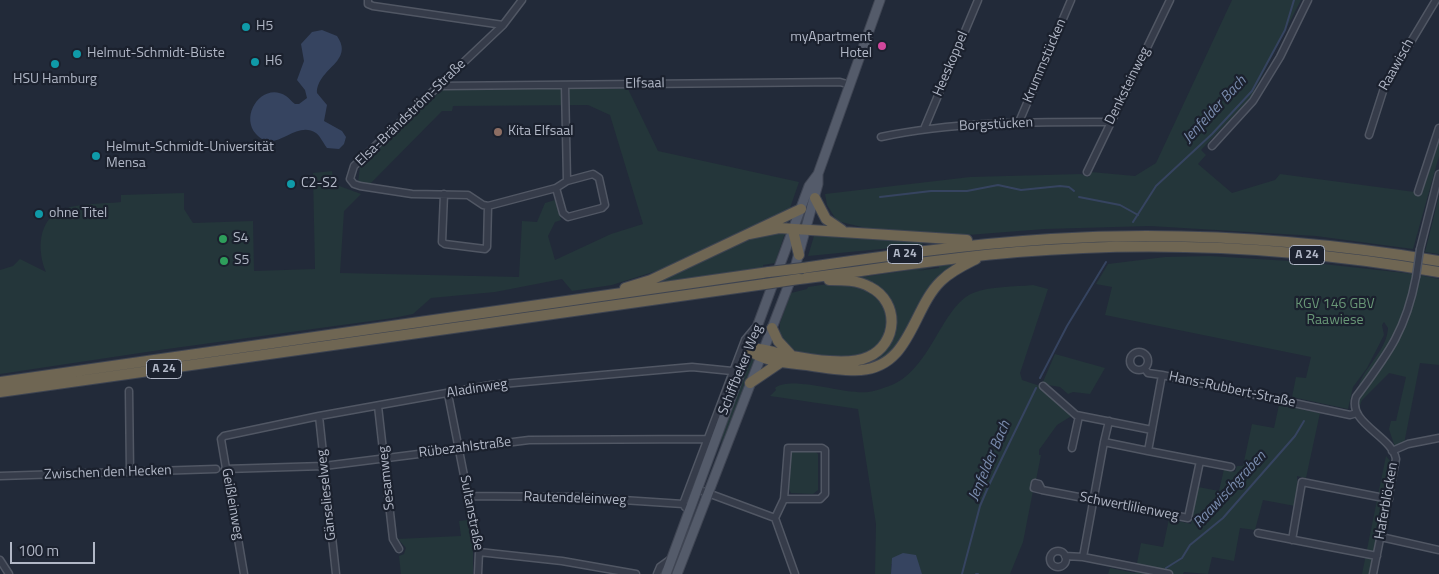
<!DOCTYPE html>
<html>
<head>
<meta charset="utf-8">
<style>
  body { margin:0 }
  #map { position:relative; width:1439px; height:574px; overflow:hidden; background:#222a39; font-family:"Titillium Web",sans-serif }
  canvas { display:block }
  .scale { position:absolute; left:10px; top:542px; width:85px; height:22px; box-sizing:border-box; border:2px solid #b1b7c6; border-top:0; padding-left:6px; font-size:15px; line-height:18px; white-space:nowrap; color:#b1b7c6; -webkit-text-stroke:4px #1b212e; paint-order:stroke }
</style>
</head>
<body>
<div id="map">
<canvas width="1439" height="574"></canvas>
<div class="scale">100 m</div>
</div>
<script>
const context = document.querySelector('canvas').getContext('2d');
context.lineJoin = 'round';
function fill(path, color) { context.fillStyle = color; context.fill(path, 'evenodd'); }
function stroke(path, color, width, dash) { context.strokeStyle = color; context.lineWidth = width; context.lineCap = dash ? 'butt' : 'round'; context.setLineDash(dash || []); context.stroke(path); }
function drawText(font, color, halo, rows, align = 'center') {
  context.font = font + ' "Titillium Web",sans-serif'; context.lineWidth = 4.5; context.setLineDash([]); context.textBaseline = 'middle'; context.strokeStyle = halo; context.fillStyle = color; for (const [text, x, y, turn = 0] of rows) {
    context.save(); context.translate(x, y); context.rotate((+turn || 0) * Math.PI / 180); context.textAlign = isNaN(turn) ? turn : align; if (halo) context.strokeText(text, 0, 0); context.fillText(text, 0, 0); context.restore();
  }
}
fill(new Path2D(`
  M1232,0H1301L1251,97L1201,150L1206,155L1198,164L1232,193L1275,180L1280,174L1422,193L1439,142V156L1413,249L1316,236L1150,226L1045,229L955,236L874,230L837,221L827,205L825,194L970,177L1081,174L1089,177L1091,172L1135,176L1156,163Z
  M443,89H628L658,151L799,182L789,211L669,267L612,285L572,291L562,279L495,292L431,298L413,314L393,318L160,350L0,374V270L13,266L20,259L46,272C37,251 37,219 64,209C80,203 103,204 121,202V195L184,193V209L193,223L253,221L254,271L315,269L313,173L332,171L334,184L361,194L344,211L340,273L519,277L522,221L537,222L545,203L555,200L561,220L555,222L548,236L555,260L611,234L643,224L610,115L588,105L453,106L452,111H442L369,185L358,183L360,166Z
  M1439,196V254L1425,252Z
  M774,232L785,233L775,263L763,265V268L649,284L750,237Z
  M814,236L921,241L923,245L808,256Z
  M1210,256L1305,262L1414,274L1406,309L1388,351L1358,390C1360,370 1387,352 1388,328L1384,322L1382,325L1384,335L1367,368L1353,387L1348,409L1292,397L1296,377L1306,378L1311,357L1105,315L1112,287L1096,284L1108,264L1165,257Z
  M957,264L903,339L884,359L861,367L788,358L875,357L893,311L856,278L938,266L917,271L939,268V266Z
  M1419,275L1439,279V365L1420,363L1403,449L1395,447L1389,429L1391,421H1396L1406,377L1389,373L1362,400L1359,408L1358,399L1392,353L1411,311Z
  M828,284C842,285 857,284 870,291C893,304 894,343 868,353C854,359 840,357 826,356C802,353 799,355 780,340V323L791,293L807,289L808,287Z
  M1033,285L1048,289L1020,373L1022,380L1040,386L1073,415L1057,425L1039,450V455H1041L1036,480L1033,479L1031,491H1033L1023,542L1010,574H922L919,566L891,564V574H875L876,524L858,409L770,396L776,390L775,388C792,375 844,395 868,392C877,391 886,387 894,384C932,366 942,306 973,293C990,286 1014,287 1033,285Z
  M1055,354L1105,368L1090,394L1073,392L1068,394L1060,387L1042,384Z
  M751,358L754,360L721,445L724,427L748,362Z
  M1279,405L1320,413L1306,478L1297,476L1298,488L1295,506L1263,500L1255,530L1240,528L1234,561L1212,557L1208,574L1184,572L1183,574H1108L1110,568L1135,573L1141,543L1163,547L1169,519L1191,524L1198,487L1219,491L1224,469L1235,472L1237,466H1243L1252,424L1274,428Z
  M793,450L815,451L818,454V490L813,494L791,493L789,489L790,453Z
  M1386,456L1392,463L1369,574H1362Z
  M468,520L473,549V574H401L399,556L404,554L406,548L398,539L461,536L459,521Z`), '#24363a');
fill(new Path2D(`
  M322,30L337,36C355,62 317,68 317,93L327,105L324,121L342,131L346,137L344,144L339,149L327,148C323,143 321,137 316,133C295,119 275,156 256,134C239,115 263,81 286,96C289,98 292,102 295,104H299L307,98L305,90L297,80L304,61L301,44L312,32Z
  M903,553L916,555L922,574H891L892,558Z`), '#364460');
stroke(new Path2D(`
  M880,197L931,191H967L998,185L1021,190L1060,186L1069,187L1074,191
  M1079,197L1120,205L1138,215
  M1133,222L1156,186L1212,134L1252,91L1285,30L1294,0
  M1040,378L1067,326L1106,262
  M1166,568L1182,558L1190,545L1223,518L1295,436L1304,421
  M962,574L980,506L989,485L1036,388
  M976,574H978`), '#364460', 2);
const minor = new Path2D(`
  M368,0V4L373,6L503,25
  M522,0L503,25L354,166L350,179L354,184L360,186L412,194L468,195L483,205L488,206L556,188L567,181L593,174L599,178L605,205L602,208L568,217L563,213L556,188
  M565,85L567,181
  M439,86L840,82L850,85
  M1019,122L1071,0
  M924,129L978,0
  M1369,135L1385,85L1436,0
  M881,137C957,121 1035,122 1111,122
  M1212,146L1253,101L1280,57L1308,0
  M1087,172L1170,0
  M1418,192L1439,128
  M444,194L442,242L445,244L485,249L487,247L488,206
  M1420,249L1439,174
  M1130 361a9 9 0 1 1 18 0a9 9 0 1 1-18 0Z
  M1145,369L1148,373L1162,375
  M1043,386L1076,415L1152,430
  M129,391L130,472
  M448,394L479,552L478,574
  M378,406L393,539L399,549
  M319,416L336,574
  M1104,442L1109,421
  M1072,448L1079,416
  M1148,451L1231,467
  M1392,451L1408,444L1439,438
  M225,469L324,466L529,440L706,439
  M0,476L216,469
  M697,489L775,518L795,574
  M1042,490L1034,488L1035,483L1039,484L1042,490L1188,518L1200,461
  M467,496L577,497L683,504
  M685,507L683,504L745,340L755,328
  M775,518L784,499L788,448H822L825,450V494L820,499H784
  M1258,533L1377,556
  M1381,537L1439,550
  M1292,540L1302,482L1389,499
  M1050 559a8 8 0 1 1 16 0a8 8 0 1 1-16 0Z
  M479,552L562,561L636,574
  M1065,556L1083,557
  M0,560L9,574
  M244,574L221,439L224,436L319,416L491,385L692,367L732,371
  M657,574L660,567L671,559
  M1169,574L1083,557L1104,442L1148,451L1162,375L1350,415L1357,413
  M1373,574L1396,459C1392,436 1347,423 1356,397C1387,355 1406,331 1416,277`);
const major = new Path2D(`
  M666,574L809,186L818,174L880,0
  M677,574L794,271L818,184V174`);
const highway = new Path2D(`
  M815,198L826,219L842,230
  M793,231L799,255
  M749,234L779,228L967,240
  M803,268C886,256 968,244 1051,239C1181,231 1311,240 1439,261
  M799,279C872,270 944,258 1017,252C1157,240 1301,248 1439,272
  M625,288L651,280L801,209
  M772,328L778,341L791,355
  M751,349C761,347 771,352 781,354C804,358 847,367 868,357C898,344 900,302 870,287C858,280 843,280 829,280
  M749,350C763,362 790,363 807,365C825,368 843,371 861,370C911,366 912,309 941,281C951,271 964,265 976,259
  M0,382L769,272
  M750,383L781,362
  M0,392L765,284`);
stroke(minor, '#515764', 9);
stroke(major, '#3f4553', 11);
stroke(highway, '#3e4451', 12);
stroke(minor, '#363c4a', 6);
stroke(major, '#545b6a', 9);
stroke(highway, '#6f6653', 10);
const minorBridge = new Path2D(`
  M1416,277L1420,249`);
const highwayBridge = new Path2D(`
  M769,272L803,268
  M765,284L799,279`);
stroke(minorBridge, '#515764', 9, []);
stroke(highwayBridge, '#3e4451', 12, []);
stroke(minorBridge, '#363c4a', 6);
stroke(highwayBridge, '#6f6653', 10);
for (const [x, y, r, color] of [
  [246,27,5,"#0f9aa8"],
  [882,46,5,"#d1479c"],
  [77,54,5,"#0f9aa8"],
  [255,62,5,"#0f9aa8"],
  [55,64,5,"#0f9aa8"],
  [498,132,5,"#8d6e63"],
  [96,156,5,"#0f9aa8"],
  [291,184,5,"#0f9aa8"],
  [39,214,5,"#0f9aa8"],
  [223,239,5,"#2e9e5b"],
  [224,261,5,"#2e9e5b"]
]) { const dot = new Path2D(); dot.arc(x, y, r, 0, 2 * Math.PI); context.fillStyle = color; context.fill(dot); stroke(dot, '#1b212e', 2); }
for (const [x, y, w] of [
  [905,254,35],
  [1307,255,35],
  [164,369,35]
]) { const box = new Path2D(); box.roundRect(x - w / 2, y - 9.5, w, 19, 4); context.fillStyle = '#1b212e'; context.fill(box); stroke(box, '#b1b7c6', 1); }
drawText('bold 12px', '#b1b7c6', null, [
  ["A 24",905,254],
  ["A 24",1307,255],
  ["A 24",164,369]
]);
drawText('14px', '#b1b7c6', '#1b212e', [
  ["H5",256,27],
  ["myApartment",872,38,"right"],
  ["Hotel",872,54,"right"],
  ["Helmut-Schmidt-Büste",87,54],
  ["H6",265,62],
  ["HSU Hamburg",55,80,"center"],
  ["Kita Elfsaal",508,132],
  ["Helmut-Schmidt-Universität",106,148],
  ["Mensa",106,164],
  ["C2-S2",301,184],
  ["ohne Titel",49,214],
  ["S4",233,239],
  ["S5",234,261]
], 'left');
drawText('14px', '#b1b7c6', '#1b212e', [
  ["Krummstücken",1045,61,-67],
  ["Heeskoppel",951,64,-67],
  ["Raawisch",1397,65,-61],
  ["Elfsaal",645,84,-1],
  ["Denksteinweg",1128,86,-64],
  ["Elsa-Brändström-Straße",411,113,-44],
  ["Borgstücken",996,125,-3],
  ["Schiffbeker Weg",741,370,-68],
  ["Aladinweg",477,389,-9],
  ["Hans-Rubbert-Straße",1232,390,12],
  ["Rübezahlstraße",465,448,-7],
  ["Zwischen den Hecken",108,473,-2],
  ["Sesamweg",387,478,-96],
  ["Gänselieselweg",327,495,-96],
  ["Rautendeleinweg",575,499,2],
  ["Haferblöcken",1387,501,-80],
  ["Geißleinweg",232,504,80],
  ["Schwertlilienweg",1129,507,11],
  ["Sultanstraße",471,513,79]
]);
drawText('14px', '#689676', '#1b212e', [
  ["KGV 146 GBV",1335,305],
  ["Raawiese",1335,321]
]);
drawText('italic 15px', '#798bad', '#1b212e', [
  ["Jenfelder Bach",1215,110,-47],
  ["Jenfelder Bach",990,461,-67],
  ["Raawischgraben",1230,490,-47]
]);
</script>
</body>
</html>
